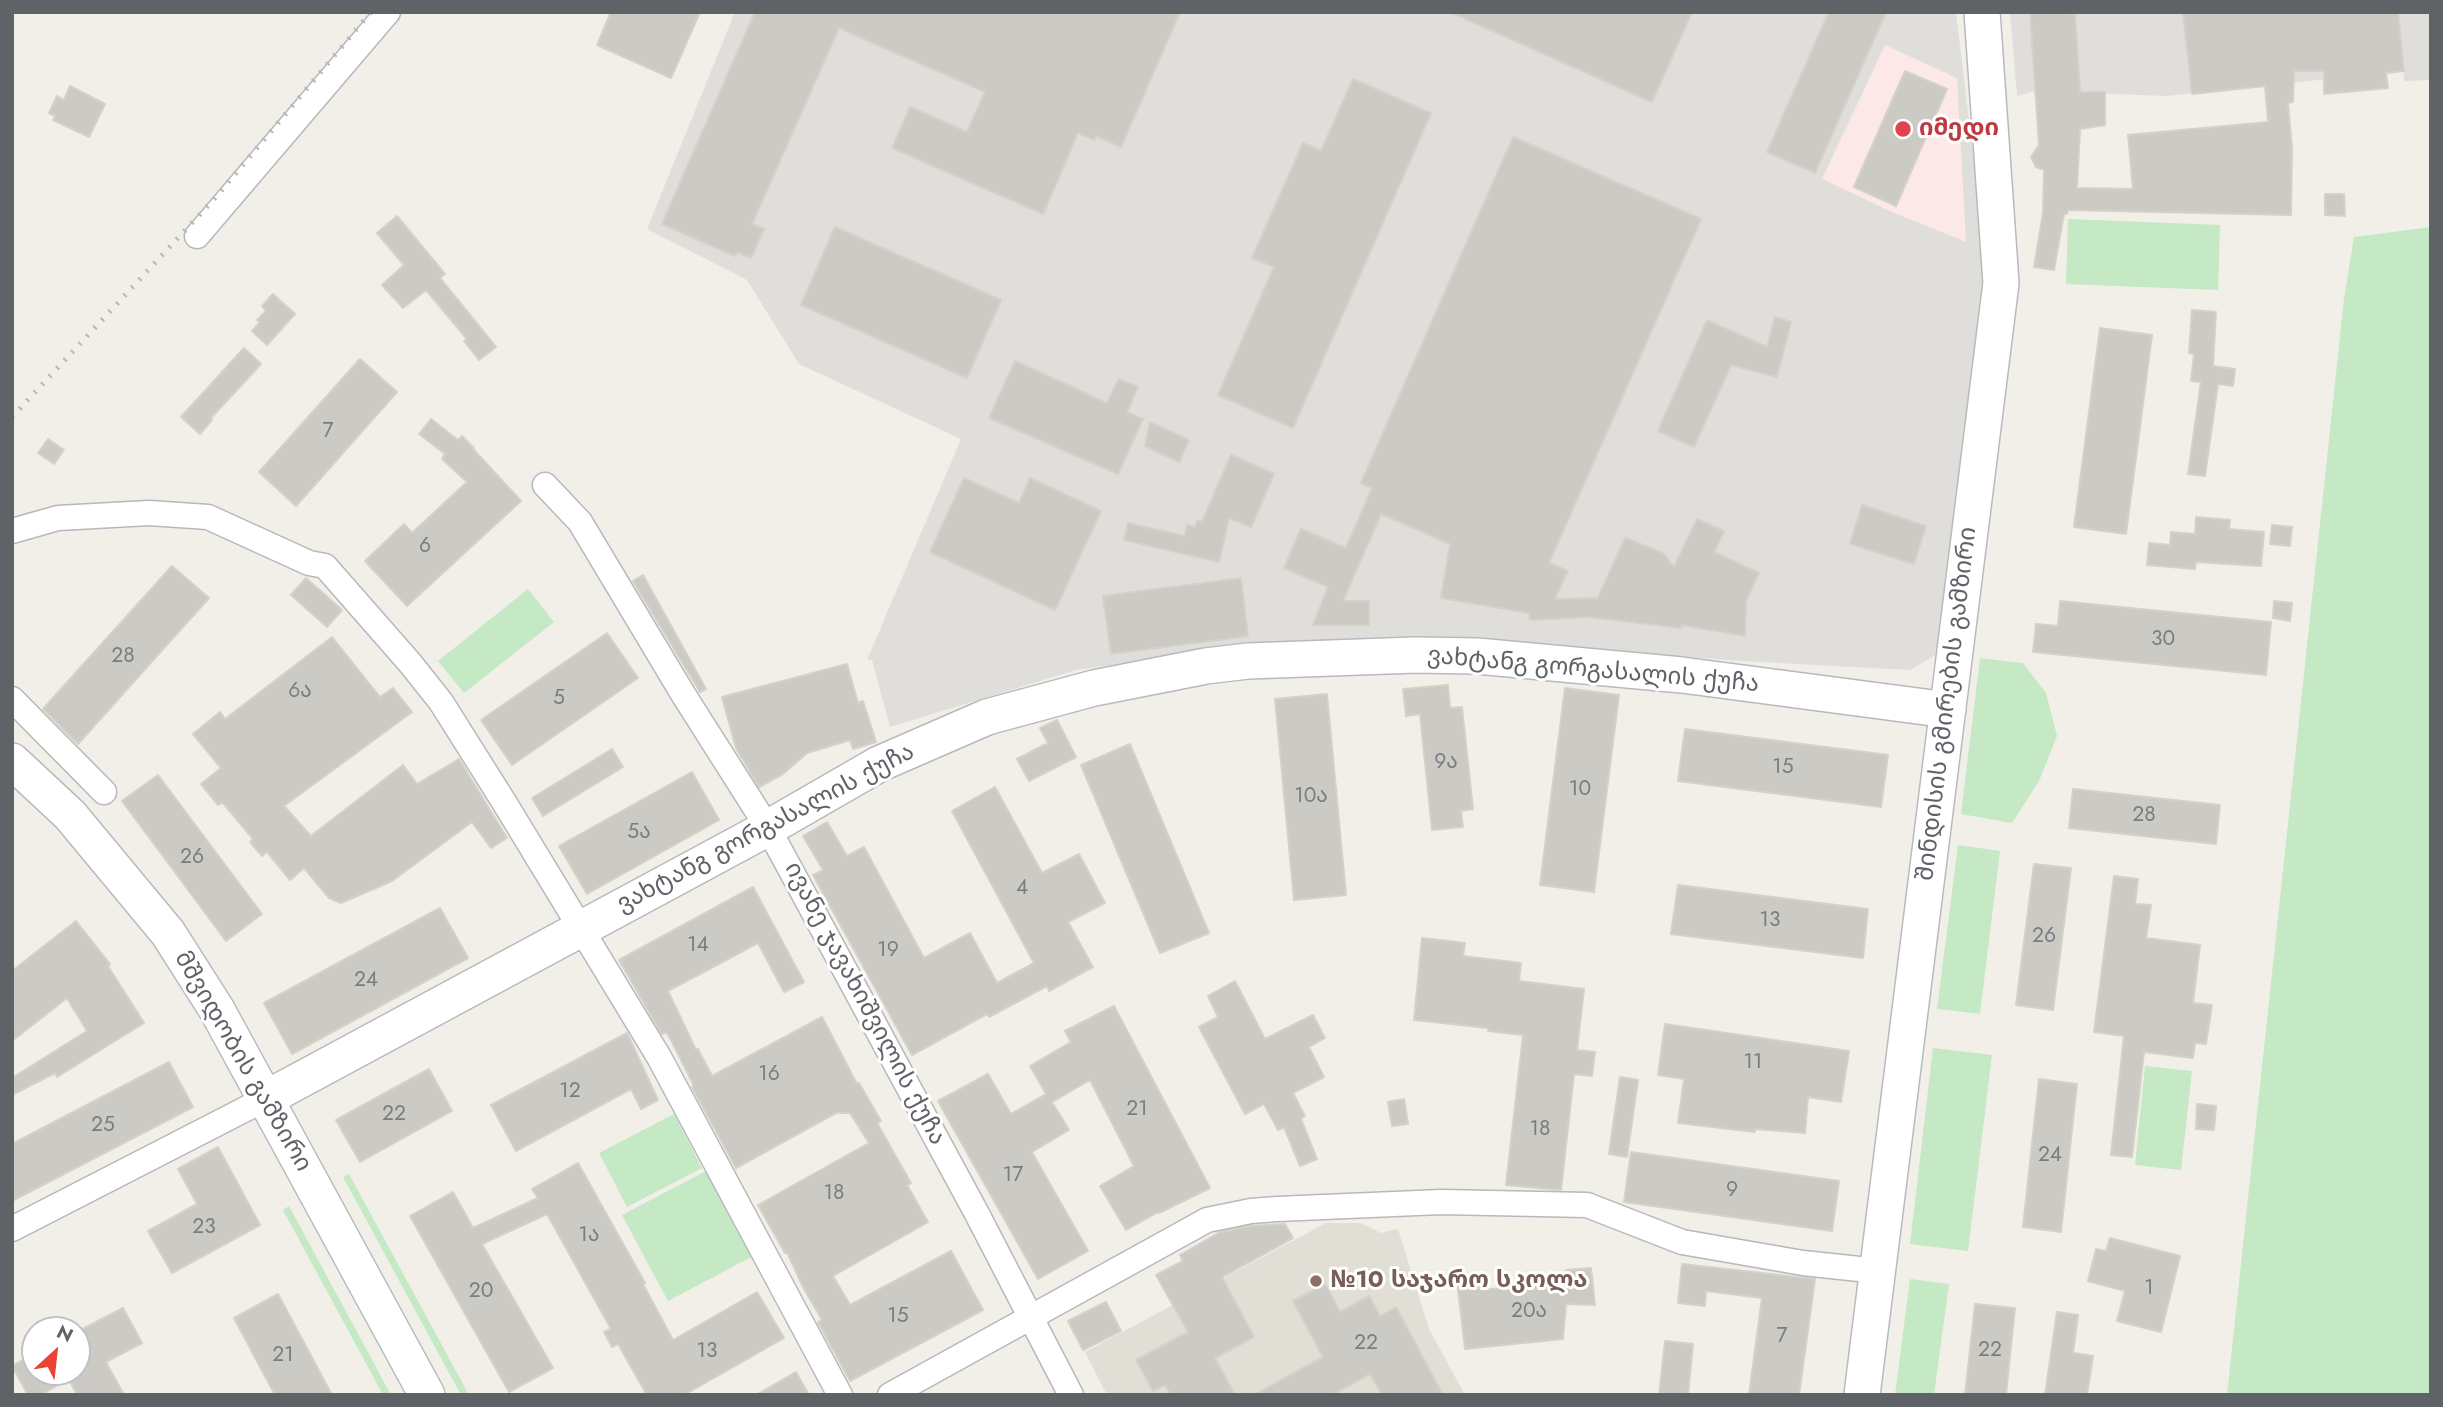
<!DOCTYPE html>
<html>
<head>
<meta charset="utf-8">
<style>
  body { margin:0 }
  #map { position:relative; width:2443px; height:1407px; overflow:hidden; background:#f1efe8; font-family:Jost,sans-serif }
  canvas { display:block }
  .frame { position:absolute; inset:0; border:14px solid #5f6368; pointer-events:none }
  .north { position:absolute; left:21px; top:1316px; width:70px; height:70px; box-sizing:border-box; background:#fff; border:2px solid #bfc1c3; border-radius:50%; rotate:27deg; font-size:19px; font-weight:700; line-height:28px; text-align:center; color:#5f6368 }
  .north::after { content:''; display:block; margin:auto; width:24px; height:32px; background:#ea4335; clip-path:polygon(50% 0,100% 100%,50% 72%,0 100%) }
</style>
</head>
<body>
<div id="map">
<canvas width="2443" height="1407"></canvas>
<div class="frame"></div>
<div class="north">N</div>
</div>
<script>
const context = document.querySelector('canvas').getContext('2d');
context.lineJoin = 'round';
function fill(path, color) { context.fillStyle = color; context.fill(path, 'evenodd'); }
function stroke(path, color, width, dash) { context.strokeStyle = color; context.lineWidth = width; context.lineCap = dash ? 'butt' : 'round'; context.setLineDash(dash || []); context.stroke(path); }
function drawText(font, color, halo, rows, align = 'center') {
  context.font = font + ' Jost,"Noto Sans Georgian",sans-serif'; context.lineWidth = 6; context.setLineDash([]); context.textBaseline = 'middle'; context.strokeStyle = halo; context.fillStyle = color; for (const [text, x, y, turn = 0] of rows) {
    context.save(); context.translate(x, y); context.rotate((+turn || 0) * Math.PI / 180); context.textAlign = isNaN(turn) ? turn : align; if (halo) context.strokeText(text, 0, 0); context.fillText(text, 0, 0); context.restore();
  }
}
fill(new Path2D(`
  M735,12H1956L1986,265L1937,654L1910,670L1741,661L1460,639L1262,644L1076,670L890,727L872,660H867L961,439L799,364L747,280L647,229Z
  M2010,12H2431V80L2404,81V71L2166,96L2035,91L2017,96Z`), '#e0deda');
fill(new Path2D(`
  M1326,1223H1361L1381,1233L1398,1229L1429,1329L1465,1395H1107L1085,1352Z`), '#e1ded6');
fill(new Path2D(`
  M1885,45L1957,78L1966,242L1892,212L1822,179Z`), '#fce8e6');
fill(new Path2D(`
  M2068,219L2220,225L2218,290L2066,284Z
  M2431,227V1395H2227L2344,299L2354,237Z
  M528,589L554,622L464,693L438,661Z
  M1980,658L2023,663L2046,693L2057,736L2039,781L2012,823L1961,814Z
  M1958,845L2000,851L1980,1014L1937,1009Z
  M1933,1048L1992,1055L1968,1251L1910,1244Z
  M2145,1066L2192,1071L2181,1170L2135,1165Z
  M674,1114L702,1168L627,1207L599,1153Z
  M710,1169L755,1255L668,1301L622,1215Z
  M349,1174L469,1395H461L343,1177Z
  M289,1206L391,1395H383L283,1210Z
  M1910,1279L1949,1284L1934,1395H1895Z`), '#c5e8c5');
const building = new Path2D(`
  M611,12H700L671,78L597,45Z
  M755,12H1180L1121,147L1096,136L1094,140L1078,133L1043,214L892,148L910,107L967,132L985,92L839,28L752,224L764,229L751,258L737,252L735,256L662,224Z
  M1450,12H1692L1652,102Z
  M1829,12H1886L1815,173L1767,152Z
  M2030,12L2075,14L2080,92H2105V125L2080,129L2077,188L2133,189L2128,135L2268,122L2265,86L2192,94L2183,12H2398L2404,71L2386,73L2388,88L2324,94V71H2294L2293,102L2288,103L2292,149L2291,215L2068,210L2067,214H2064L2054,270L2034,267L2043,213L2044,170L2036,167L2031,157L2039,145Z
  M1905,71L1947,89L1896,206L1854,187Z
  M1353,79L1431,113L1293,428L1218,395L1274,267L1252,258L1303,143L1321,151Z
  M70,86L105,104L89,137L53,120L55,116L49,113L57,96L64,100Z
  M1513,137L1701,219L1549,563L1568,571L1555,599L1598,598L1625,538L1663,553L1674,567L1697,519L1724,531L1714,552L1759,573L1746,601L1745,636L1682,625L1681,628L1589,617L1530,620L1529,613L1441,598L1450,544L1381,514L1343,601H1369V625H1313L1328,587L1284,568L1301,529L1346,548L1372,488L1361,483Z
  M2325,194H2344L2345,216L2325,215Z
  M397,216L445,274L440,278L496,347L479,360L464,341L467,339L426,290L403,308L382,285L404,265L377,233Z
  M835,227L1001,300L967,378L801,305Z
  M273,294L295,314L267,345L252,331L260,322L257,320L266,311L262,306Z
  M2192,310L2216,312L2213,366L2235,369L2233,386L2218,384L2205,476L2188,474L2201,382L2191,381L2194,354L2189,353Z
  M1775,317L1791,322L1777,377L1731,365L1694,447L1658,431L1707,320L1767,347Z
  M2100,328L2152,335L2126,534L2074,527Z
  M244,348L261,364L211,418L212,420L200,434L181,417Z
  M360,359L397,392L296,506L259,472Z
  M1015,361L1107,403L1119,379L1138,387L1127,412L1143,419L1118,474L989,418Z
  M431,419L458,440L462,436L474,448L473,449L521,501L407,606L365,561L404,524L412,533L467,482L442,459L445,454L419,434Z
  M1150,422L1189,440L1179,462L1145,446Z
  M48,439L64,450L54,464L38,453Z
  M1231,455L1274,474L1251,527L1229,518L1219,562L1124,540L1128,523L1185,536L1187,525L1196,527L1197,520L1202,522Z
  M964,478L1019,503L1030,478L1101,511L1055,610L930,552Z
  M1862,505L1926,526L1914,564L1850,544Z
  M2196,517L2230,520L2229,529L2264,532L2261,566L2196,562L2195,569L2147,565L2149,543L2170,545L2171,532L2195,534Z
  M2272,525L2292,527L2290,546L2270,544Z
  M172,566L209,598L78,744L43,709Z
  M643,575L706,689L700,692L633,581Z
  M306,578L342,610L327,627L291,595Z
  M1241,578L1248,636L1111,654L1103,596Z
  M2060,601L2271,622L2266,675L2033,652L2036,624L2058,626Z
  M2274,601L2292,603L2290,621L2273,618Z
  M607,633L638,678L512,765L481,720Z
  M332,637L380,697L393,688L412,712L284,806L311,836L403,765L417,784L459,759L507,838L491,848L472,822L392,881L341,903L329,898L304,868L290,880L267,852L262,856L250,842L253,839L222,802L218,805L201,784L221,768L193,734L220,712L225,719Z
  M847,664L858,703L863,701L876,742L853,749L850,740L807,753L783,774L759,787L736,748L722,697Z
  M1448,685L1450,708L1462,707L1473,809L1461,811L1463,827L1432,830L1420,714L1406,716L1403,689Z
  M1565,688L1619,695L1594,892L1540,885Z
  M1327,694L1346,895L1294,900L1275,699Z
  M1057,720L1076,757L1029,781L1017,759L1048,743L1040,728Z
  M1685,729L1888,755L1881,807L1678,781Z
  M1130,744L1209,933L1160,953L1081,765Z
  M612,749L623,767L543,816L532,798Z
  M692,772L719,820L587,894L559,846Z
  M158,775L262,914L226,941L122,801Z
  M995,787L1042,873L1079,854L1105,903L1068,922L1093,967L1049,991L1047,986L989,1017L987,1014L912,1055L813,875L823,870L803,836L827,822L847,856L864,847L924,958L970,933L997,983L1034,963L952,811Z
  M2073,789L2220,805L2216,844L2069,828Z
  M2034,864L2071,868L2053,1010L2016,1005Z
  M2114,876L2138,879L2135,904L2151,905L2146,938L2200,945L2193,1003L2212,1005L2206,1044L2195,1043L2193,1058L2144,1052L2132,1157L2111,1155L2124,1036L2094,1032Z
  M1678,885L1868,909L1863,958L1671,934Z
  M753,887L804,982L784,992L758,943L668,991L696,1050L698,1049L712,1076L822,1017L857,1084L859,1083L881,1121L877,1123L911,1183L907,1185L928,1222L833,1276L850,1305L951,1251L983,1310L850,1381L818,1322L822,1320L803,1287L787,1252L785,1253L758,1205L869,1143L850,1113H836L736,1168L692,1087L694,1086L670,1038L666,1032L662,1034L619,960Z
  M440,908L468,958L292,1054L264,1003Z
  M76,921L110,964L108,966L144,1023L57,1077L55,1073L12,1095V1078L87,1031L67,998L12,1041V971Z
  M1422,938L1465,943L1463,956L1521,963L1519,981L1584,989L1577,1050L1595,1052L1592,1076L1574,1074L1561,1190L1506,1185L1523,1035L1488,1031V1028L1414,1020Z
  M1235,981L1265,1039L1313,1015L1325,1038L1309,1047L1324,1077L1293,1093L1305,1116L1301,1119L1317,1159L1300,1166L1284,1127L1278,1130L1264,1104L1245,1114L1199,1027L1218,1017L1208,996Z
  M1114,1006L1210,1188L1159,1213L1158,1212L1126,1230L1100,1186L1134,1166L1090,1080L1052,1102L1069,1130L1032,1152L1088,1251L1038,1279L938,1101L988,1074L1011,1114L1046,1094L1030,1066L1071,1042L1065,1031Z
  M1665,1024L1849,1051L1841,1102L1808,1097L1805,1133L1755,1129V1132L1678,1123L1684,1079L1658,1075Z
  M627,1033L658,1100L641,1109L631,1089L516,1151L491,1105Z
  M169,1062L193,1107L12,1201V1144Z
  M429,1069L452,1111L360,1162L336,1120Z
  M1620,1077L1638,1080L1627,1157L1609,1154Z
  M2039,1079L2077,1084L2061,1232L2023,1227Z
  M1404,1099L1408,1124L1392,1126L1388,1102Z
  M2197,1104L2216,1106L2214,1130L2196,1129Z
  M218,1147L260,1225L172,1273L148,1231L197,1204L178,1169Z
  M1631,1152L1839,1181L1832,1231L1624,1202Z
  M578,1163L645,1283L643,1284L673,1340L757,1292L784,1338L684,1395H647L618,1344L612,1347L604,1332L611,1329L547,1214L482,1244L553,1368L509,1392L410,1216L453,1192L473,1228L538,1198L532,1189Z
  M1285,1224L1293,1238L1222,1277L1254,1337L1215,1358L1235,1395H1171L1165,1385L1153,1391L1136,1360L1188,1332L1156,1275L1183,1261L1180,1255L1220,1232L1250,1226Z
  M2110,1238L2180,1256L2161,1332L2117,1321L2125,1291L2088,1281L2096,1249L2106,1251Z
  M1682,1264L1815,1279L1799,1395H1749L1762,1298L1706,1291L1705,1306L1678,1303Z
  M1591,1268L1595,1305L1566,1304L1563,1339L1465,1349L1457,1281L1480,1278L1482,1290L1567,1281L1566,1270Z
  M1325,1284L1340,1312L1369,1296L1380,1316L1396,1307L1443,1395H1382L1370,1374L1332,1395H1254L1323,1357L1293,1301Z
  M278,1294L332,1395H275L234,1318Z
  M1106,1302L1121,1331L1083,1350L1068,1321Z
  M1975,1304L2015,1308L2006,1395H1965Z
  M123,1308L142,1343L106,1362L124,1395H77L69,1379L40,1395H28L12,1366L35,1354V1372H77V1332Z
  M2057,1312L2078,1315L2073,1353L2093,1356L2087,1395H2045Z
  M1665,1341L1693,1344L1688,1395H1659Z
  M796,1372L809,1395H756Z`);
fill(building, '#cccac5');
stroke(building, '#d6d1c6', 2);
const street = new Path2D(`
  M197,236L388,12
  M545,485L580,522L683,694L768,828L976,1212L1071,1395
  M12,531L58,518L149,513L208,517L309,563L325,566L410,663L441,702L504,802L659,1057L840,1395
  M12,699L104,792
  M12,1229L265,1099
  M890,1395L1207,1220L1251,1211L1277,1209L1441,1202L1587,1205L1682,1242L1803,1263L1878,1271`);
const secondary = new Path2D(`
  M12,761L70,815L168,933L217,1010L427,1395
  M265,1099L768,828L879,764L987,717L1094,688L1206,666L1248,661L1415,655L1477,656L1682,675L1948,710
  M1862,1395L2001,283L1982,12`);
stroke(street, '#b5b8bc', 27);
stroke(secondary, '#b6babf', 38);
stroke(street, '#fff', 24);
stroke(secondary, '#fff', 35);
stroke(new Path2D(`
  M12,417L216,197L371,12`), '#b6b7b8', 5, [2, 9]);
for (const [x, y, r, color] of [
  [1903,129,9,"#e0444e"],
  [1316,1281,7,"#8d6e63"]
]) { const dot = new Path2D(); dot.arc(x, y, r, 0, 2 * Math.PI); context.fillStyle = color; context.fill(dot); stroke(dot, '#fff', 2.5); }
drawText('21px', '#7a7d7f', null, [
  ["7",328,432],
  ["6",425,547],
  ["30",2163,640],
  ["28",123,657],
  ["6ა",300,692],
  ["5",559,699],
  ["9ა",1446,763],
  ["15",1783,768],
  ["10",1580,790],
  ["10ა",1311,797],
  ["28",2144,816],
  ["5ა",639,833],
  ["26",192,858],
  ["4",1022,889],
  ["13",1770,921],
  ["26",2044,937],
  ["14",698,946],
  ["19",888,951],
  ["24",366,981],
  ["11",1753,1063],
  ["16",769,1075],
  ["12",570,1092],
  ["21",1137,1110],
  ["22",394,1115],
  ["25",103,1126],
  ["18",1540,1130],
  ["24",2050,1156],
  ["17",1013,1176],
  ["9",1732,1191],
  ["18",834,1194],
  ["23",204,1228],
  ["1ა",589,1236],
  ["1",2149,1289],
  ["20",481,1292],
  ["20ა",1529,1312],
  ["15",898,1317],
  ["7",1782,1337],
  ["22",1366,1344],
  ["22",1990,1351],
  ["13",707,1352],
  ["21",283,1356]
]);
drawText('bold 24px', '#be3a42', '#fff', [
  ["იმედი",1919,129]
], 'left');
drawText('24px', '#5f6368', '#fff', [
  ["ვახტანგ გორგასალის ქუჩა",1593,671,5],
  ["შინდისის გმირების გამზირი",1948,704,-83],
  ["ვახტანგ გორგასალის ქუჩა",766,829,-28],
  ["ივანე ჯავახიშვილის ქუჩა",864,1004,62],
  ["მშვიდობის გამზირი",242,1062,60]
]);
drawText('bold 24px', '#785e54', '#fff', [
  ["№10 საჯარო სკოლა",1330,1281]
], 'left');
</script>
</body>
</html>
